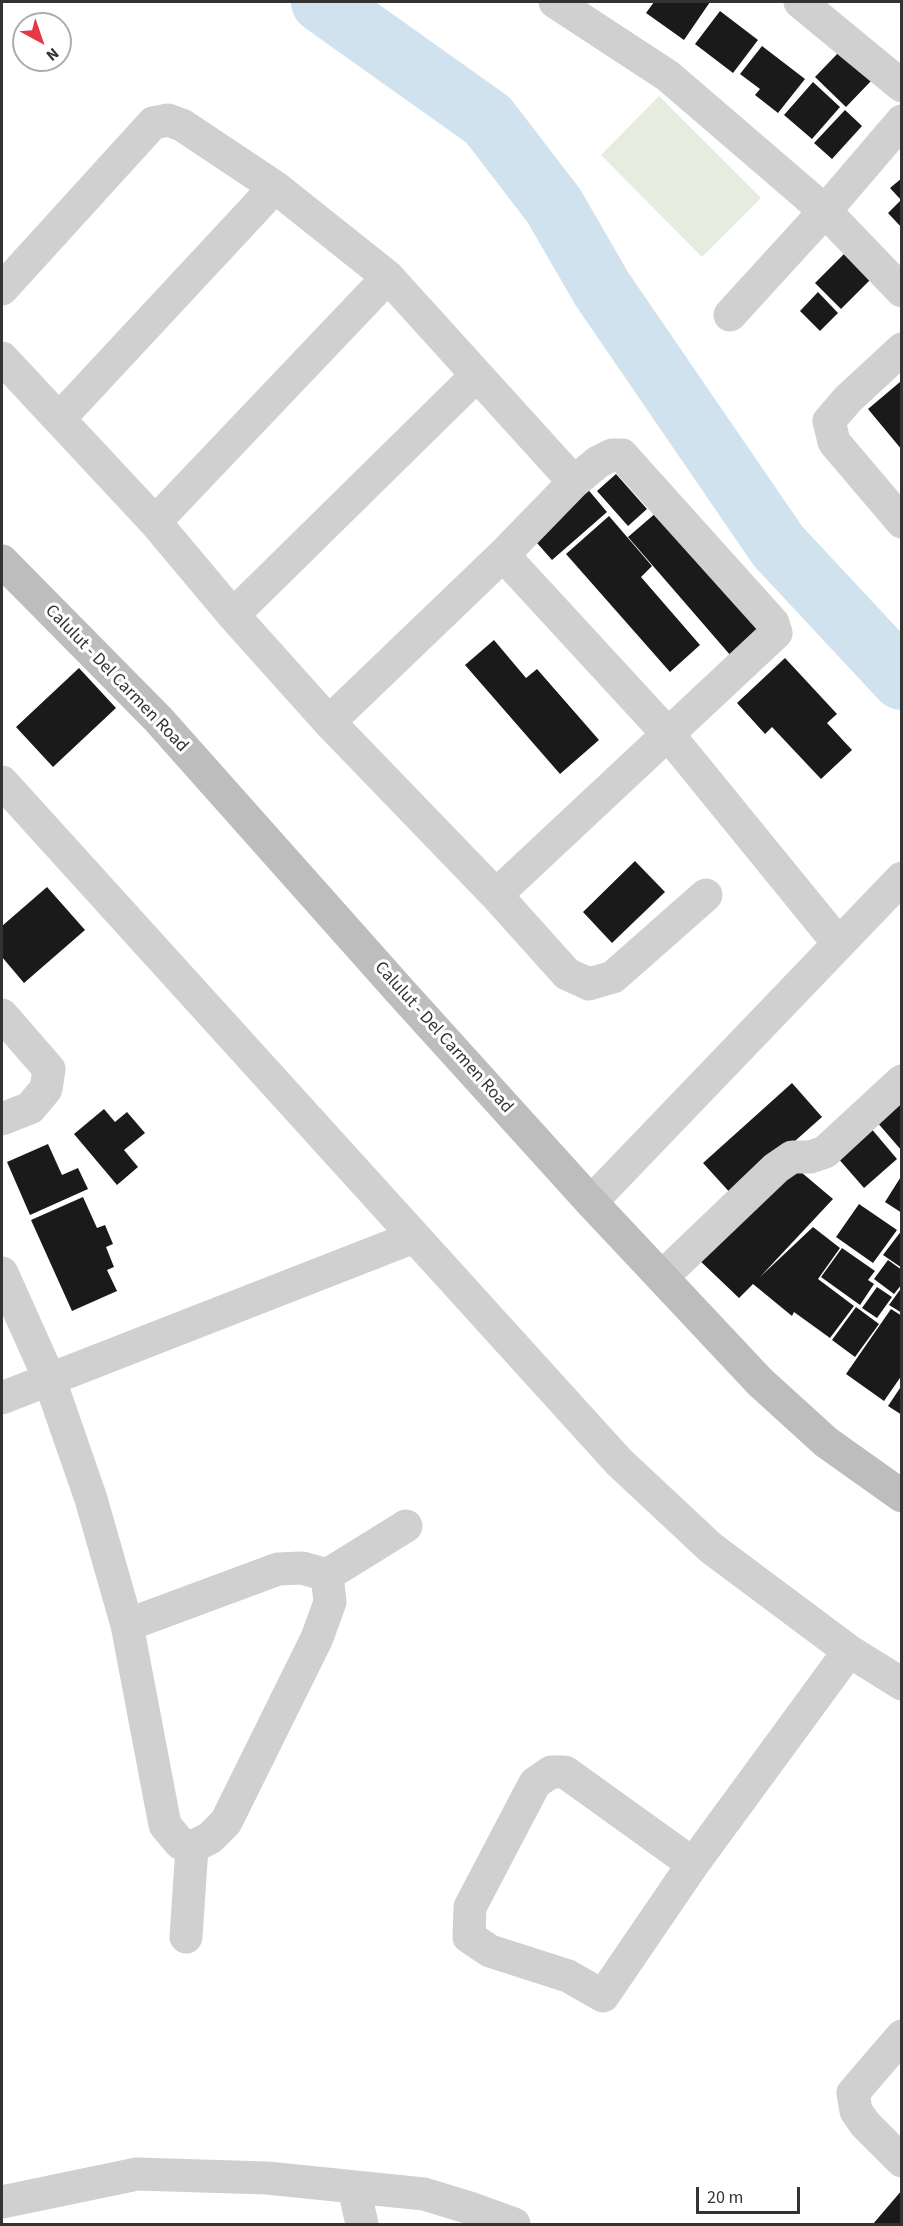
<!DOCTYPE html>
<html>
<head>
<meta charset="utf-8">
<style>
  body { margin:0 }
  #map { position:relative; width:903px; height:2226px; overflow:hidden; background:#fff; font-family:"Source Sans 3",sans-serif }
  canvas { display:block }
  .frame { position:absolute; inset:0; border:3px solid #333; pointer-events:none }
  .north { position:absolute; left:12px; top:12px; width:60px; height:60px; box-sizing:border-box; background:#fff; border:2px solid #adadad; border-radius:50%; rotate:140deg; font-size:16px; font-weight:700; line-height:24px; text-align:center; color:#333 }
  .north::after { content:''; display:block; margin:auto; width:21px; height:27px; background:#e63946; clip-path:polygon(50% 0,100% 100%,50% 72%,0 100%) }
  .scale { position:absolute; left:696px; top:2187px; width:104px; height:27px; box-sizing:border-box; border:3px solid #333; border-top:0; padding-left:8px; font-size:18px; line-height:21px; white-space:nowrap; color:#333; -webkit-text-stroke:4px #fff; paint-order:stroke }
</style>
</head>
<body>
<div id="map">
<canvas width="903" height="2226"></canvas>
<div class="frame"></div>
<div class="north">N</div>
<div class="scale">20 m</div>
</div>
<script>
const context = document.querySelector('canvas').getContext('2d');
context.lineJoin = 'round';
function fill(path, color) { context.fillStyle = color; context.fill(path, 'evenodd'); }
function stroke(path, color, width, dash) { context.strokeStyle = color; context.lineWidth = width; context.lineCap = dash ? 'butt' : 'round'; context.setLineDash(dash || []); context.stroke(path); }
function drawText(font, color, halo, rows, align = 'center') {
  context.font = font + ' "Source Sans 3",sans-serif'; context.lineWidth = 6; context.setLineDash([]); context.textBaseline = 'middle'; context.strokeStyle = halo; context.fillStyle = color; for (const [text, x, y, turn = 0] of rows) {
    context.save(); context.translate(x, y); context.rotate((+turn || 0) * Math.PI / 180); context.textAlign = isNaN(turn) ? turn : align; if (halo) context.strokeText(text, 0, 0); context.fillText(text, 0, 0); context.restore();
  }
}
fill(new Path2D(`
  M659,96L761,198L702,257L601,155Z`), '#e6ecdf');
stroke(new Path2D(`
  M322,2L488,120L554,206L602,289L778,546L902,679`), '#cfe2ee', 62);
fill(new Path2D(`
  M654,2H710L684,40L646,13Z
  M720,11L758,40L733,73L695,44Z
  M762,46L805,79L778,113L755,95L760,89L740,74Z
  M841,50L872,80L846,107L815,77Z
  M813,82L840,107L812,139L784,115Z
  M845,110L862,126L832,159L814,143Z
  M902,178V228L888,213L901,200L890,188Z
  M847,251L873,277L841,309L815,283Z
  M818,292L838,313L820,331L800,311Z
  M900,382L902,384V450L868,409Z
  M616,474L647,509L628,526L597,491Z
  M585,486L607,512L552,560L529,534Z
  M657,512L760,631L731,656L628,537Z
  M609,516L652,566L641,577L700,645L670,672L566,554Z
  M494,640L526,678L537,669L599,740L560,774L465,665Z
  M785,658L837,714L827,723L852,750L821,779L772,727L765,734L737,703Z
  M79,668L116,708L53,767L16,727Z
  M635,861L665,892L612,943L583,912Z
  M47,887L85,930L24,983L2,957V926Z
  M792,1083L822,1117L733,1196L703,1163Z
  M902,1087V1151L870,1114Z
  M104,1109L115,1122L127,1112L145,1133L124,1150L138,1167L117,1185L74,1134Z
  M864,1120L897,1159L864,1188L830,1149Z
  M48,1144L62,1175L78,1168L88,1189L30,1215L7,1162Z
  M795,1167L833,1199L760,1277L813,1227L840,1248L818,1279L854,1306L830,1338L794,1312L792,1316L753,1284L739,1298L696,1257Z
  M902,1175V1213L885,1202Z
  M83,1197L97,1228L105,1225L113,1244L106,1247L114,1267L107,1270L117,1291L72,1311L31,1220Z
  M859,1204L897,1230L873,1263L836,1237Z
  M902,1230V1268L883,1255Z
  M842,1248L875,1271L868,1280L874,1284L860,1305L821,1277Z
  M888,1260L902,1270V1284L894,1294L874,1279Z
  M877,1287L892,1297L877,1318L862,1308Z
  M902,1287V1313L889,1305Z
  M856,1307L879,1324L855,1357L832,1340Z
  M891,1309L902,1316V1375L884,1401L846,1374Z
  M902,1385V1415L888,1406Z
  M902,2190V2224H873Z`), '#1a1a1a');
stroke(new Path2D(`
  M555,2L668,76L825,211L902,291
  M800,2L902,86
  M2,289L153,123L168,120L182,125L275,187L388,277L574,482
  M730,315L825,211L902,121
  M902,349L848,399L829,421L834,442L902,522
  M2,358L155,522L233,615L329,722L496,895L567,974L589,984L613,977L706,895
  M59,419L275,187
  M155,522L388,277
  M503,555L667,733L839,944
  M233,615L476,376
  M329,722L503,555L574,482L598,462L612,455H622L773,623L776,633L496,895
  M2,782L619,1462L711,1548L849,1651L902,1684
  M2,1015L49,1069L46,1089L30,1108L2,1119
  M591,1202L902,878
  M2,1273L49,1378L91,1499L127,1625L165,1825L180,1843L192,1847L210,1838L226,1822L317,1638L330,1602L327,1575
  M662,1277L776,1168L792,1157H810L825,1152L902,1081
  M2,1398L414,1237
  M127,1625L278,1569L302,1568L327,1575L406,1526
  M693,1864L565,1772H551L535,1783L470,1907L469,1937L490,1951L568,1976L603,1996L693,1864L849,1651
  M186,1937L192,1847
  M902,2036L853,2093L856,2111L865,2124L902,2161
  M354,2188L362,2224
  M2,2202L137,2174L267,2178L424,2194L470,2208L514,2224`), '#d0d0d0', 33);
stroke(new Path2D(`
  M2,561L158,719L400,991L591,1202L760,1382L826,1442L902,1496`), '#bdbdbd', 33);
drawText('18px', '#333', '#fff', [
  ["Calulut - Del Carmen Road",116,679,46],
  ["Calulut - Del Carmen Road",443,1038,48]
]);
</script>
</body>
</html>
